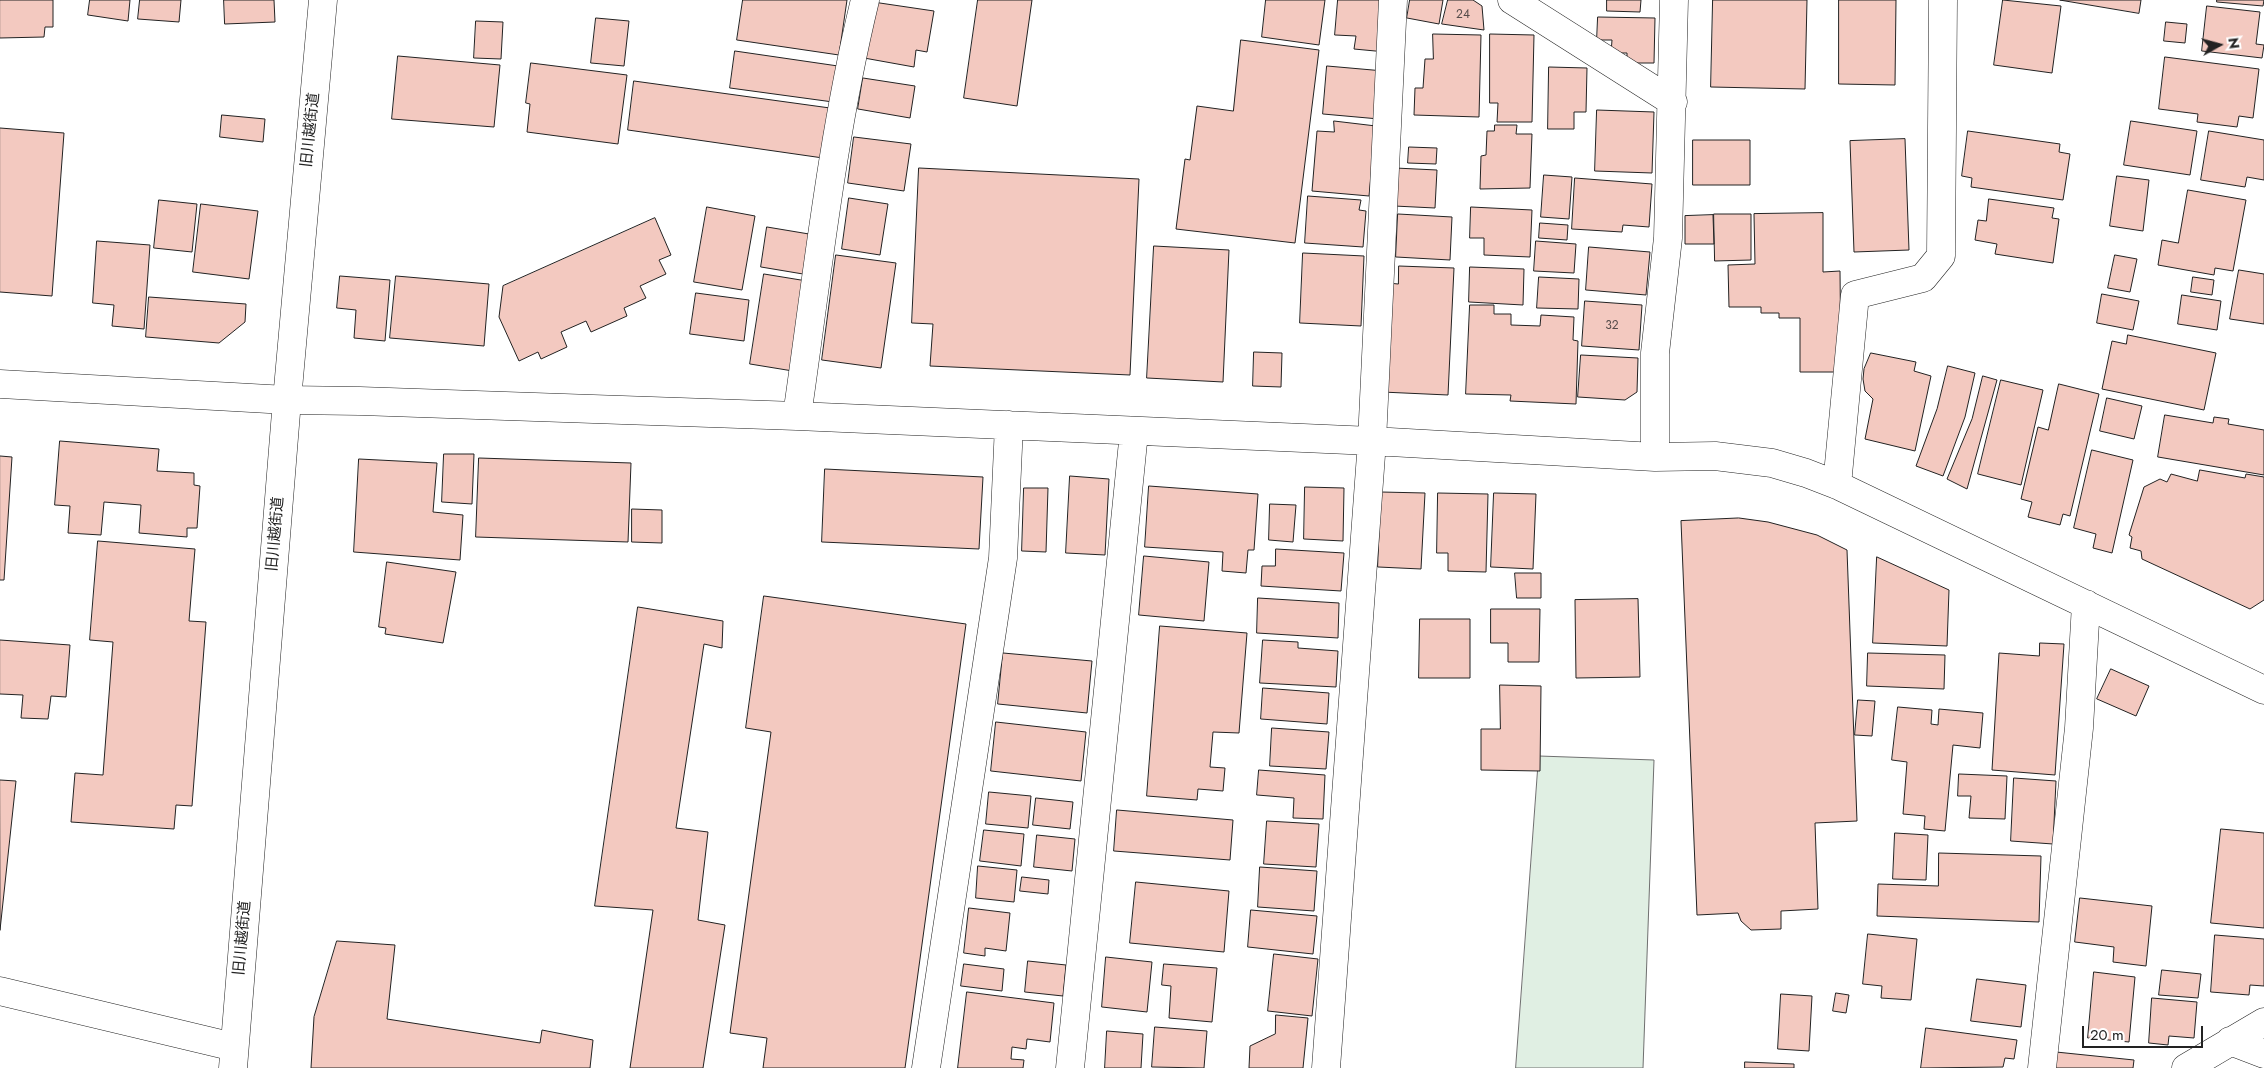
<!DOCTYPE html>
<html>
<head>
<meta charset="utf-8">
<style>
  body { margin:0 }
  #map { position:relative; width:2264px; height:1068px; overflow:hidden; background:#fff; font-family:Jost,sans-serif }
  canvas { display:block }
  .north { position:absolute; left:2194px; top:20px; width:50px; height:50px; -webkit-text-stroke:4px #fff; paint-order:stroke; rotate:83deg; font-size:14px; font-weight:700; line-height:20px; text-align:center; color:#222 }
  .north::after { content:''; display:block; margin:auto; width:18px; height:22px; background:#222; clip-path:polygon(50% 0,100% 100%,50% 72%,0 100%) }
  .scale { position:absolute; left:2082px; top:1026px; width:121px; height:22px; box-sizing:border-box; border:2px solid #222; border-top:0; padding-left:6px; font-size:15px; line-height:18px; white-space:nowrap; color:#222; -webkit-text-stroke:4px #fff; paint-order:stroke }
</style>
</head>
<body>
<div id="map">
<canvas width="2264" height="1068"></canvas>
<div class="north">N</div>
<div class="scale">20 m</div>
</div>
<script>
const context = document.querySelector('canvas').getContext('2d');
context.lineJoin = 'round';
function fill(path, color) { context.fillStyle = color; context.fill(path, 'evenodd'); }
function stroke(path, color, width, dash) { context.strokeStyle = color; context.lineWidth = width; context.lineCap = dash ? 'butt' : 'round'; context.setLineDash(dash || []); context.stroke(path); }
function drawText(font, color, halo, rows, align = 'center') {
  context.font = font + ' Jost,"Noto Sans JP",sans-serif'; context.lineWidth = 4; context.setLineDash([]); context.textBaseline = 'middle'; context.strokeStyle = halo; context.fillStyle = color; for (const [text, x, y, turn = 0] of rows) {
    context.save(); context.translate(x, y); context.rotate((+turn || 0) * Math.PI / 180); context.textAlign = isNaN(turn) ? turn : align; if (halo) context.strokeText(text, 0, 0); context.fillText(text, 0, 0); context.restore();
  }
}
const green = new Path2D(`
  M1539,756L1654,760L1643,1068H1516Z`);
fill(green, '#e0efe3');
stroke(green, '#6f6f6f', 1);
const building = new Path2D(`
  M0,0H53V27H45L44,37L0,38Z
  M90,0H130L128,21L88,15Z
  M140,0H181L179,22L138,19Z
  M224,0H274L275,22L225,24Z
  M743,0H847L839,55L737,40Z
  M978,0H1032L1017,106L964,98Z
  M1266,0H1325L1319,45L1262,37Z
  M1338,0H1390L1386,52L1354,49L1356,36L1335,35Z
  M1410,0H1443L1439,24L1407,18Z
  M1448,0H1473L1482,6L1484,30L1442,24Z
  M1607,0H1641L1640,12L1607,11Z
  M1713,0H1807L1805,89L1711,87Z
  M1839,0H1896L1895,85L1839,84Z
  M2003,0L2061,6L2052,73L1994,65Z
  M2060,0H2141L2139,13Z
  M2217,0H2264L2263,6L2217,2Z
  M873,2L934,11L927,52L916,50L914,67L864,58Z
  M2207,6L2260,12L2256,44L2264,45L2262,58L2202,51Z
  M1598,17L1655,18L1654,63H1627V53H1611L1612,40H1597Z
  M596,18L629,21L624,66L591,63Z
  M476,21L503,22L501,59L474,58Z
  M2166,22L2187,24L2185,43L2164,41Z
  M1433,34L1481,35L1479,117L1414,115L1415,88H1423L1425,59H1433Z
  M1490,34L1534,35L1532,122H1497L1498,103H1490Z
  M1241,40L1319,50L1295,243L1176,229L1185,159L1190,160L1197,106L1233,111Z
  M735,51L838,66L833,102L730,88Z
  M398,56L500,65L494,127L392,119Z
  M2165,57L2259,69L2253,118L2239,116L2237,127L2197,122L2198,114L2159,109Z
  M531,63L627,75L618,144L527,132L530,104L526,103Z
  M1327,66L1384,71L1379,119L1323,114Z
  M1549,67L1587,68L1586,112H1574V129H1548Z
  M863,78L915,86L910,118L858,109Z
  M634,81L830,108L823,158L628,130Z
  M1597,110L1654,112L1652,173L1595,171Z
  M222,115L265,119L263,142L220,137Z
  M1334,121L1376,126L1369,196L1312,191L1317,131L1334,132Z
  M2131,121L2197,131L2190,175L2124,165Z
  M1495,125H1517L1516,134H1532L1530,188L1480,189L1481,156L1486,155L1487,131H1494Z
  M0,128L64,133L52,296L0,292Z
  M1968,131L2060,144L2059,152L2070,154L2063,200L1971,187L1972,178L1962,176Z
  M2209,131L2264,140V180L2247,177L2245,187L2201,180Z
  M854,137L911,144L904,191L848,183Z
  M1905,139L1909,250L1854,252L1850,141Z
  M1693,140H1750V185H1693Z
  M1409,147L1437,148L1436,164L1408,163Z
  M919,168L1139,179L1130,375L930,366L933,324L912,323Z
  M1395,168L1437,170L1435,208L1394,206Z
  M1544,175L1572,177L1569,219L1541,217Z
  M2117,176L2149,180L2143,231L2110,226Z
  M1575,178L1652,184L1649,227L1623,225L1622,232L1572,229Z
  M2188,190L2246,200L2233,271L2215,268L2214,275L2158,265L2162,240L2178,243Z
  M1308,196L1361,200L1359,210L1366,211L1363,247L1305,243Z
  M849,198L888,204L880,255L842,249Z
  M1989,199L2054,208L2052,218L2059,219L2053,263L1995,254L1997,244L1975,240L1978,220L1986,221Z
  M159,200L197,204L192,252L154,248Z
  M201,204L258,211L249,279L193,272Z
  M707,207L755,216L742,290L694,282Z
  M1471,207L1532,210L1530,257L1484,255V238H1470Z
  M1823,213V272L1840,271L1841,372H1800V318H1779V313H1761V307H1729L1728,265L1755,264L1754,214Z
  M1398,214L1452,217L1450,260L1396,257Z
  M1714,214H1751V260L1715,261Z
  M1713,215L1714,244H1685V216Z
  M655,218L671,255L659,260L666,274L640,286L646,298L624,308L627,316L591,332L586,321L561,332L567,347L541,359L538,352L519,361L499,317L503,286Z
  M1540,223L1568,225L1567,240L1539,238Z
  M767,227L809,234L803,274L761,267Z
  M97,241L150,245L144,329L112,326L114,305L93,303Z
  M1536,241L1576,244L1574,273L1534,271Z
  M1154,246L1229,250L1223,382L1147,378Z
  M1589,247L1650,252L1646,295L1586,290Z
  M1303,253L1364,256L1361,326L1300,323Z
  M836,255L896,263L881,368L822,360Z
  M2115,255L2137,259L2130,292L2108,288Z
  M1399,266L1454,268L1448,395L1382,392L1388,283L1398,284Z
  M1470,267L1524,269L1523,305L1469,302Z
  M2239,270L2264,274V324L2230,319Z
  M764,274L813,282L799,372L750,364Z
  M340,276L390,280L385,341L354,338L356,310L337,308Z
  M396,276L489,284L484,346L390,338Z
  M1539,277L1579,279L1578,309L1537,308Z
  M2193,277L2214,280L2212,295L2191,292Z
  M696,293L749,300L744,341L690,334Z
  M2102,294L2139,301L2133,330L2097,323Z
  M2182,295L2221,301L2217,330L2178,324Z
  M149,297L246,304L245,322L219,343L146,337Z
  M1585,301L1642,305L1639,350L1582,346Z
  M1470,305H1494V314H1511V325L1540,326L1541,315L1574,317L1573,340L1578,341L1576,404L1510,401L1511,395L1466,394Z
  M2128,335L2216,353L2204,410L2102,389L2112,341L2126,344Z
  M1254,352L1282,353L1281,387L1253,386Z
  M1871,353L1916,362L1914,371L1931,376L1915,451L1865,439L1873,399L1865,391L1863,379L1864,369Z
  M1581,355L1638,358L1637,392L1625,400L1578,397Z
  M1948,366L1975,373L1965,417L1943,476L1916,466L1937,409Z
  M1983,376L1997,380L1967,489L1947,479L1972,419Z
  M2001,380L2043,390L2021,485L1978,474Z
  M2059,384L2099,394L2070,516L2063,514L2060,525L2028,517L2032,502L2021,499L2038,427L2048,430Z
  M2107,398L2142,406L2134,439L2100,431Z
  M2165,415L2213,423L2214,417L2229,419L2228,424L2264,430V475L2158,457Z
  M60,441L159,449L157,471L194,473V485L200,486L197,528H187V537L139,533L141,505L104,502L101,535L68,533L70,506L55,505Z
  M2092,450L2133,460L2112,553L2093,548L2096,534L2074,528Z
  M444,454H474L472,504L442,502Z
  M0,456L12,457L4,580H0Z
  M479,458L631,463L628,542L476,537Z
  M359,459L437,463L433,512L463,515L460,560L354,552Z
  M825,469L983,477L979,549L822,542Z
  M2200,470L2245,478L2246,474L2264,477V600L2250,609L2142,559L2141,551L2130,548L2132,537L2129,535L2144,487L2160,479L2167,482L2171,474L2197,481Z
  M1070,476L1109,479L1105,555L1066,553Z
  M1149,486L1258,494L1254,550H1248L1246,573L1222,571L1223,552L1145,547Z
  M1305,487L1344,488L1343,541L1304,539Z
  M1024,488H1048L1046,552L1022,551Z
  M1381,492L1425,493L1421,569L1378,567Z
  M1438,493L1488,494L1486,572L1448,571V553H1437Z
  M1494,493L1536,494L1533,569L1491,567Z
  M1270,504L1296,505L1293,542L1269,540Z
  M632,509L662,510V543L632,542Z
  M1739,518L1768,522L1817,535L1847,550L1857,821L1815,823L1818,909L1781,911V929L1751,930L1741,921L1738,913L1697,915L1681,521Z
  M98,541L195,549L189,621L206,622L192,806L176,805L174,829L71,822L75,773L103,775L113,642L90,640Z
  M1276,549L1344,553L1341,591L1261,586L1262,566H1275Z
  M1144,556L1209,562L1204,621L1139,615Z
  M1877,557L1949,590L1947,646L1873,643Z
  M387,562L456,572L443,643L385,634L386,628L379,627Z
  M1515,573H1541V598H1517Z
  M764,596L966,624L905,1068H763L767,1038L730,1033L771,732L746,728Z
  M1258,598L1339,603L1338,638L1257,633Z
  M1638,599L1640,677L1576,678L1575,600Z
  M638,607L723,621L722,648L704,644L676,828L708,832L698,920L725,925L703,1068H630L653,910L595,906Z
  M1491,609H1540L1539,662H1508V643H1491Z
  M1420,619H1470V678H1419Z
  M1160,626L1247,633L1239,733L1213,732L1210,767L1225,768L1223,791L1198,789L1197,800L1147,796Z
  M0,640L70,645L66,697L51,696L48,719L21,718L23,695L0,694Z
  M1263,640L1298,642V648L1338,651L1336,687L1260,683Z
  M2040,643L2064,644L2055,775L1992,770L1999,653L2039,656Z
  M1003,653L1092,661L1087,713L998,704Z
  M1868,653L1945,655L1944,689L1867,686Z
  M2111,669L2149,686L2136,716L2097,699Z
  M1500,685L1541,686L1540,771L1481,770V729H1500Z
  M1263,688L1329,693L1327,724L1261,719Z
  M1858,700L1875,701L1872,736L1855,735Z
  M1898,707L1932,710L1931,724L1938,725L1939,709L1983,713L1980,748L1953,745L1945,831L1924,829L1925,816L1903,814L1907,762L1892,760Z
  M996,722L1086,732L1081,781L991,771Z
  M1272,728L1329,732L1326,769L1270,766Z
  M1259,770L1325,775L1323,819L1293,818L1294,798L1257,795Z
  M1959,774L2007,776L2005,819L1969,818L1971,796H1958Z
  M2014,778L2056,781L2053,844L2011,841Z
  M0,780L16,781L0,930Z
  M989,792L1031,796L1028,828L986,824Z
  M1036,798L1073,802L1070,829L1033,825Z
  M1117,810L1233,820L1230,860L1114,851Z
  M1267,821L1319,824L1316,867L1264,864Z
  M2221,829L2264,833V928L2211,923Z
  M984,830L1024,834L1021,866L980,861Z
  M1895,833L1928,835L1926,880L1893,879Z
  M1037,835L1075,839L1072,871L1034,867Z
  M1939,853L2041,856L2039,922L1877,916L1878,884L1938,886Z
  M978,866L1017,870L1014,902L976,898Z
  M1260,867L1317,871L1314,911L1258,907Z
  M1022,877L1049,880L1048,894L1020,891Z
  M1136,882L1229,891L1224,952L1130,943Z
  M2080,898L2152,906L2146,966L2113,962L2114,947L2075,942Z
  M969,908L1010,913L1006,951L985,948V956L964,953Z
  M1251,910L1317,916L1313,954L1248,947Z
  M1868,934L1917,939L1911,1000L1881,998L1882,986L1863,984Z
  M2215,935L2264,939V986L2250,985L2249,995L2211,992Z
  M337,941L395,945L387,1019L540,1043L542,1030L593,1040L590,1068H311L314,1017Z
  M1274,954L1318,959L1312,1016L1268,1011Z
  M1106,957L1152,962L1147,1012L1102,1007Z
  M1028,961L1066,965L1063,996L1025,992Z
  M964,964L1004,969L1002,991L961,986Z
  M1164,964L1217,968L1212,1022L1169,1018L1171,986L1162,985Z
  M2162,970L2201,974L2198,998L2159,995Z
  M2094,972L2135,977L2129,1042L2088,1038Z
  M1977,979L2026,985L2021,1027L1971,1021Z
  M967,992L1054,1003L1050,1042L1027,1039L1026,1049L1012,1047L1011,1059L1024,1060L1023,1068H958Z
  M1836,993L1849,995L1846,1013L1833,1011Z
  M1781,994L1812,996L1809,1051L1778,1049Z
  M2152,998L2197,1002L2194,1038L2169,1036L2168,1045L2149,1043Z
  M1276,1015L1308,1018L1303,1068H1249L1250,1046L1275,1034Z
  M1155,1027L1207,1031L1204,1068L1152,1067Z
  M1926,1028L2017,1040L2014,1059L2005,1058L2003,1067L1921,1068Z
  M1107,1031L1143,1034L1141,1068H1105Z
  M2056,1052L2134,1060L2133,1068H2055Z
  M1745,1062L1794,1064V1068H1745Z`);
fill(building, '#f3c9c0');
stroke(building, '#222', 1);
const minor = new Path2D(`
  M1512,0L1673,102
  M0,384L287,400L360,401L797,416L1372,441L1655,457L1715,456L1772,463L1806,473L1837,485L2264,690
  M797,416C817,277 832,136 865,0
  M1655,457V353L1668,238L1674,0
  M1837,485L1855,295L1923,278L1941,256L1943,0
  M0,991L234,1047
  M2230,1041L2264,1054
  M926,1068L1003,558L1009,425
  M1070,1068L1134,432
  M1326,1068L1372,441L1393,0
  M2042,1068L2079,728L2086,604
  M2186,1068L2264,1022`);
const major = new Path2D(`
  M233,1068L287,400L323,0`);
stroke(minor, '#222', 29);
stroke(major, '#222', 29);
stroke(minor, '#fff', 28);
stroke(major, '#fff', 28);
drawText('12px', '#564c4a', null, [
  ["24",1463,15],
  ["32",1612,326]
]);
drawText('15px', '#222', '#fff', [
  ["旧川越街道",311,130,-84],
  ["旧川越街道",276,534,-85],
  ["旧川越街道",243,938,-85]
]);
</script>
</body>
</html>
